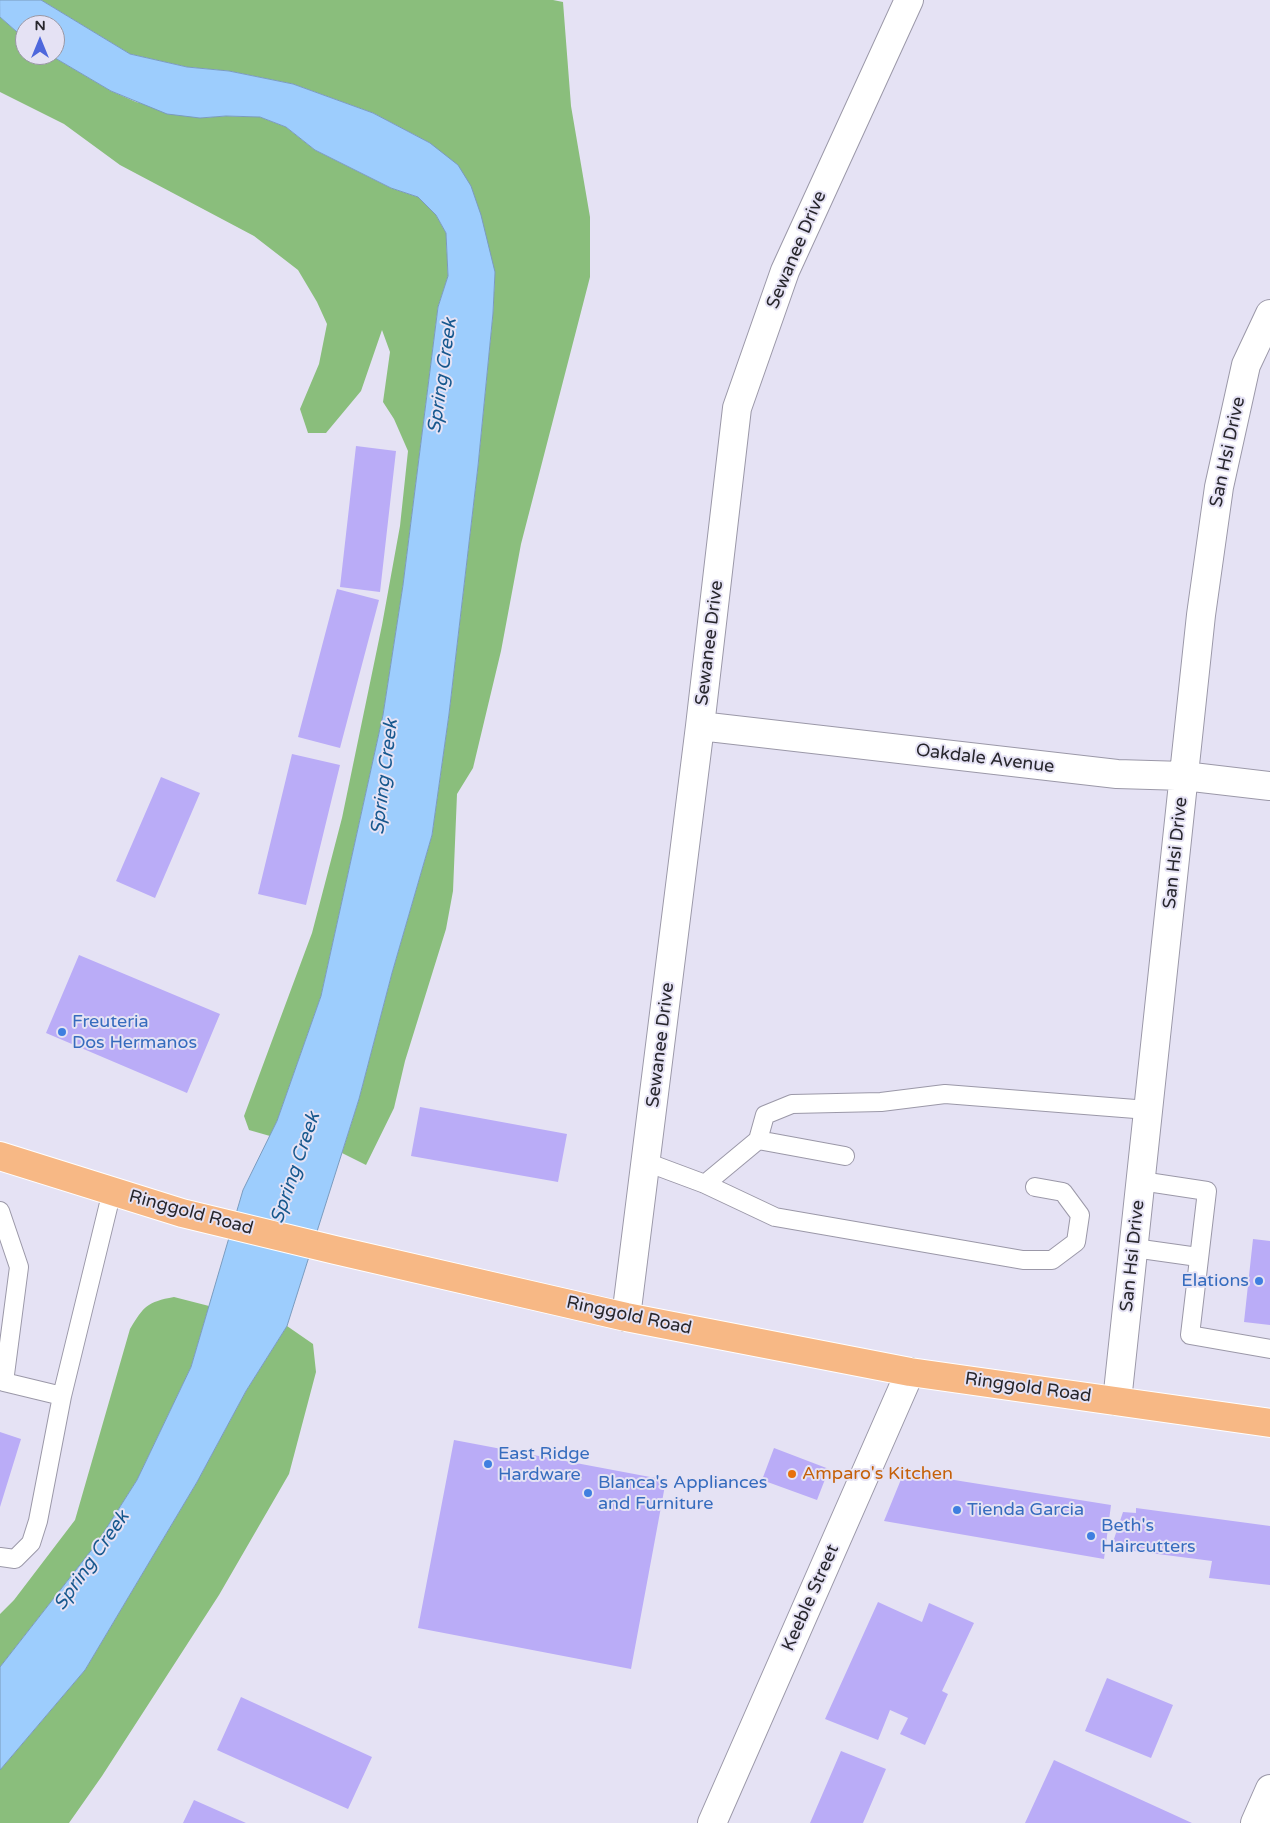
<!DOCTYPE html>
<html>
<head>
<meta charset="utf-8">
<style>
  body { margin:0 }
  #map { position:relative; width:1270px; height:1823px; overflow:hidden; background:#e5e2f4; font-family:"Varela Round",sans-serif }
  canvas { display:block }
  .north { position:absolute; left:15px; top:15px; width:50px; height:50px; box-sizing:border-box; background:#e5e2f4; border:1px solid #9997a4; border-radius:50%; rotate:0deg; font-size:14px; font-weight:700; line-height:20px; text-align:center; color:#27262c }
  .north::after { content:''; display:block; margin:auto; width:18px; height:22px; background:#4e67dc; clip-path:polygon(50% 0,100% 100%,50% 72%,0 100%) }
</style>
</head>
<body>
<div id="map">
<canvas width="1270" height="1823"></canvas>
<div class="north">N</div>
</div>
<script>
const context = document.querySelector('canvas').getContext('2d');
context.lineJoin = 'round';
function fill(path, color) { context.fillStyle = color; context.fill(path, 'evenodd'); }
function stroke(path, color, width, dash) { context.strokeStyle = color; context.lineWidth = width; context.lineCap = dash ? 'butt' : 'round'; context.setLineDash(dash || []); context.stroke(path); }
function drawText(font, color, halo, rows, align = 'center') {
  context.font = font + ' "Varela Round",sans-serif'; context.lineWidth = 4; context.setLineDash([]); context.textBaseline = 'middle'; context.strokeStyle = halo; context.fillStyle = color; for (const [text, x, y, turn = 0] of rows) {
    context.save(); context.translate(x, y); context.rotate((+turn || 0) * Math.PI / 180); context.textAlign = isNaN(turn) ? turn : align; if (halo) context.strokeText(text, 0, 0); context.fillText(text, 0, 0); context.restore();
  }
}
fill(new Path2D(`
  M41,0H553L563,2L571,106L590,217V277L521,544L501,651L473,768L457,794L453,891L446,929L405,1061L394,1108L366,1165L342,1153L359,1099L392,973L432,835L449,714L478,466L493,313L495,272L430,143L373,113L293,84L229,71L187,67L130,54Z
  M0,17L25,39V55H50L111,91L136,102L200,118L226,116L260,117L286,127L315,150L391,188L418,197L436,215L446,233L448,276L438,307L403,585L383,715L321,996L277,1121L270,1136L249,1130L244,1116L312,933L342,818L382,625L400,526L408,451L394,419L383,402L390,352L382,330L361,391L326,433H308L300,409L319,364L327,324L317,302L298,270L254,236L120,165L64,124L0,92Z
  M174,1297L209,1306L191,1367L137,1480L97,1543L0,1667V1614L14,1600L75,1520L130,1329C144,1306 147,1302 174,1297Z
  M287,1326L313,1344L316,1372L289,1474L219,1595L102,1776L69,1823H0V1770L85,1670L197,1482L246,1391Z`), '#8abe7c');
const water = new Path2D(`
  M0,0H41L130,54L187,67L229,71L293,84L373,113L430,143L458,165L471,186L481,215L495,272L493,313L478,466L449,714L432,835L392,973L359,1099L287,1326L246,1391L197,1482L85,1670L0,1770V1667L97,1543L137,1480L191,1367L243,1190L277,1121L321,996L383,715L403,585L438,307L448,276L446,233L436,215L418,197L391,188L315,150L286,127L260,117L226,116L200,118L167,114L111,91L50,55H55V25H25V39L0,17Z`);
fill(water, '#9dcdfd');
stroke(water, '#7a9bbe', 1);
fill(new Path2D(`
  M356,446L396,451L380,592L340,587Z
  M337,589L379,600L340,748L298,737Z
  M292,754L340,765L306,905L258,894Z
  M161,777L200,793L155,898L116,881Z
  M79,955L220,1014L187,1093L46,1033Z
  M420,1107L567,1134L558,1182L411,1156Z
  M1253,1239L1270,1241V1325L1244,1322Z
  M0,1432L21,1439L0,1507Z
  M454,1440L666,1480L631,1669L418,1628Z
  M774,1448L829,1469L817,1500L762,1480Z
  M904,1472L1111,1505L1104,1559L884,1521Z
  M1136,1508L1270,1526V1585L1209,1578L1212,1561L1111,1548L1123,1512L1136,1513Z
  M878,1602L922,1622L929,1603L974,1623L942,1691L948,1694L925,1745L900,1734L908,1718L890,1710L878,1740L825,1719Z
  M1107,1678L1173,1705L1151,1758L1085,1731Z
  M241,1697L372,1757L348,1809L217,1750Z
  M841,1751L886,1769L863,1823H810Z
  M1054,1760L1192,1823H1025Z
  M194,1800L246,1823H183Z`), '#baacf7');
const lane = new Path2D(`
  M758,1140L845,1156
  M646,1162L705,1184L775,1217L1023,1260H1052L1076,1242L1080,1215L1063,1192L1035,1187
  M1141,1181L1207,1191L1190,1335L1270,1349
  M705,1184L758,1140L765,1115L792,1104L881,1102L945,1094L1148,1110
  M0,1211L19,1267L4,1382L62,1396L112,1191
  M1134,1248L1198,1257
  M0,1557L15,1559L31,1543L38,1521L62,1396`);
const street = new Path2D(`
  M700,726L1117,774L1184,776L1270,786
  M626,1317L700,726L737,408L785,271L909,0
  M1117,1401L1201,615L1219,487L1246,365L1270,314
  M712,1823L910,1372
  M1255,1823L1270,1789`);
const primary = new Path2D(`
  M0,1156L182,1213L335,1250L626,1317L910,1372L1270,1423`);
stroke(lane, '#9b98a8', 20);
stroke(street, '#9b98a8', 30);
stroke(primary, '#fff', 30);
stroke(lane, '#fff', 18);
stroke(street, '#fff', 28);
stroke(primary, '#f7b885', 28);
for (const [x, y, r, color] of [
  [62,1032,5,"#3f7fe0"],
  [1259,1281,5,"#3f7fe0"],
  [488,1464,5,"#3f7fe0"],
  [792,1474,5,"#e8710a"],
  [588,1493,5,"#3f7fe0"],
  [957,1510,5,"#3f7fe0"],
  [1091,1536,5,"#3f7fe0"]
]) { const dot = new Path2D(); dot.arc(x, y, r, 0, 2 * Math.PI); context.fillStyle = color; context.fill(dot); stroke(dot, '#e5e2f4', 2); }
drawText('18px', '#27262c', '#e5e2f4', [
  ["Sewanee Drive",797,250,-67],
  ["San Hsi Drive",1228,452,-78],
  ["Sewanee Drive",710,643,-83],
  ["Oakdale Avenue",985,759,7],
  ["San Hsi Drive",1176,853,-84],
  ["Sewanee Drive",661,1045,-83],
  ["Ringgold Road",191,1213,15],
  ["San Hsi Drive",1133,1256,-84],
  ["Ringgold Road",629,1316,12],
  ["Ringgold Road",1028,1388,8],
  ["Keeble Street",811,1598,-66]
]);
drawText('18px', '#366cbe', '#e5e2f4', [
  ["Freuteria",72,1022],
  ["Dos Hermanos",72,1043],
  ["Elations",1249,1281,"right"],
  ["East Ridge",498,1454],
  ["Hardware",498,1475],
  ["Blanca's Appliances",598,1483],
  ["and Furniture",598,1504],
  ["Tienda Garcia",967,1510],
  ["Beth's",1101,1526],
  ["Haircutters",1101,1547]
], 'left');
drawText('18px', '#c56008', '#e5e2f4', [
  ["Amparo's Kitchen",802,1474]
], 'left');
drawText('italic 19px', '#17588e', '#e5e2f4', [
  ["Spring Creek",443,376,-82],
  ["Spring Creek",385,777,-83],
  ["Spring Creek",296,1168,-71],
  ["Spring Creek",92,1561,-55]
]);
</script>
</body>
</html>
